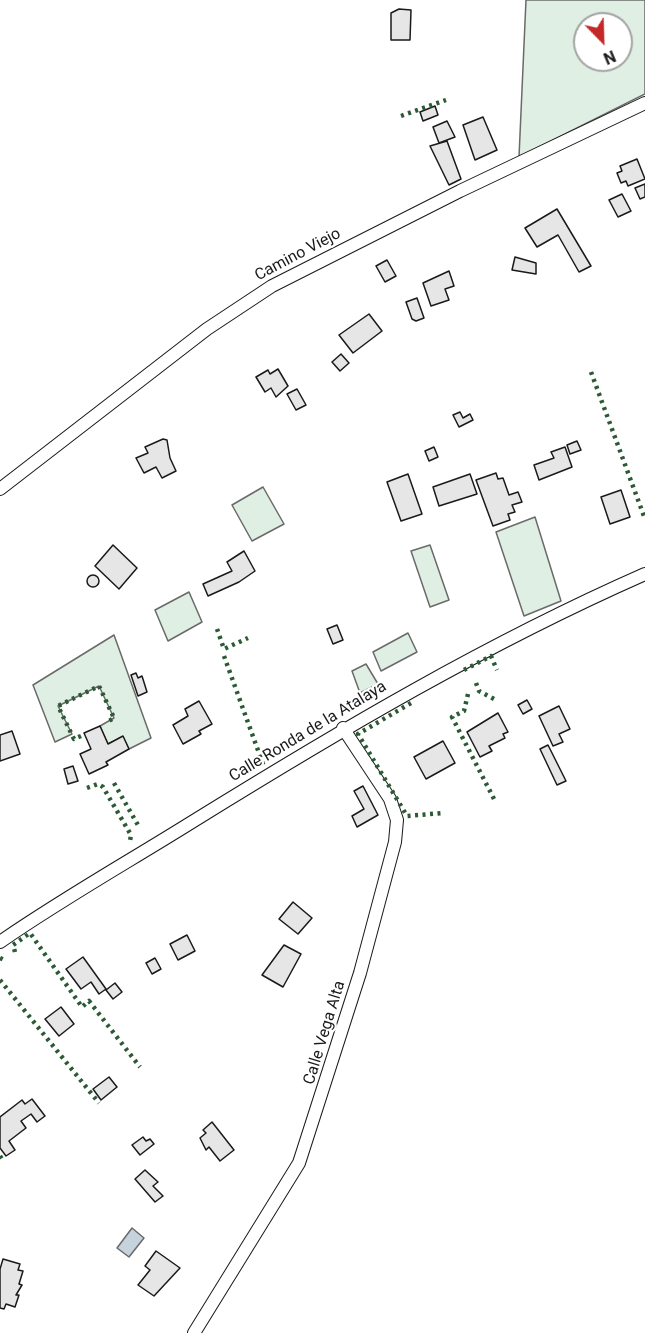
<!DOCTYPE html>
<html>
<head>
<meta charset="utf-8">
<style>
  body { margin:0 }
  #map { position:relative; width:645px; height:1333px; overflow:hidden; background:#fff; font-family:Roboto,sans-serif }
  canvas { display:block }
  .north { position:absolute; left:573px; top:12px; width:60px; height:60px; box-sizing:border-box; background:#fff; border:2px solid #a3a3a3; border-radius:50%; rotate:157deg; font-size:16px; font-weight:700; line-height:24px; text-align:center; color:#1a1a1a }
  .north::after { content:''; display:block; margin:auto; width:21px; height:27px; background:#c62828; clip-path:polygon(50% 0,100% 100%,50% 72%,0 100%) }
</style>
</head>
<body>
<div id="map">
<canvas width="645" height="1333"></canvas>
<div class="north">N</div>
</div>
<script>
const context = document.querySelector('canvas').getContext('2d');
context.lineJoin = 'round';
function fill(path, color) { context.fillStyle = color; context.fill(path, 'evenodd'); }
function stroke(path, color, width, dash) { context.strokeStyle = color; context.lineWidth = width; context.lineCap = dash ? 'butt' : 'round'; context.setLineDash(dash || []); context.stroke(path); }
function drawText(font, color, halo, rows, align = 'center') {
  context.font = font + ' Roboto,sans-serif'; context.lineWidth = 4.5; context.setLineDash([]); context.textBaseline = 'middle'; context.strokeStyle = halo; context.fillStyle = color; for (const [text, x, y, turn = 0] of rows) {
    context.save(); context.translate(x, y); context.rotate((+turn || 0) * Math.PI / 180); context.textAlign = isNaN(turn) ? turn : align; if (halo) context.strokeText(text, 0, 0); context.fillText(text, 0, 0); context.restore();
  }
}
const green = new Path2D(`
  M526,0H645V94L519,157ZM585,24H621V60H585Z
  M263,487L284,524L252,541L232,505Z
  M535,517L561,601L524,616L496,532Z
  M430,545L449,600L430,607L411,551Z
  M189,592L202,622L168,641L155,610Z
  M408,633L417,652L381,671L373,652Z
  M114,635L151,738L129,749L123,737L108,744L100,726L114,718L99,686L58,706L72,734L55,742L33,685Z
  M366,664L378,684L360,693L352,671Z`);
fill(green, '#e0efe3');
stroke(green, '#6a6a6a', 1.5);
const water = new Path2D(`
  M132,1228L144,1238L129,1257L117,1248Z`);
fill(water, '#c6d2dc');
stroke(water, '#6a6a6a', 1.5);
const building = new Path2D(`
  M399,9L411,10L410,40H391V13Z
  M435,106L438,115L423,121L420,112Z
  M483,117L497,150L475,160L463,125Z
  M447,121L455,137L439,143L433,127Z
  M447,141L461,179L449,185L430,146Z
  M637,159L645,179L628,186L626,181L621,183L617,173L622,171L620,166Z
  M645,184V197L640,199L635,188Z
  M622,194L631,211L618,217L609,200Z
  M557,209L591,266L579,272L558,235L537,247L525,228Z
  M515,257L536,263V274L512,270Z
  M387,260L396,276L385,282L376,266Z
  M449,271L454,286L445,289L449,300L431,306L423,283Z
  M417,298L424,318L416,321L412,319L406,302Z
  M369,314L382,331L353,353L339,335Z
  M341,354L349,363L340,371L332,362Z
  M278,369L288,386L276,397L271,388L265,392L256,377L268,370L270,374Z
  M297,389L306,405L296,410L287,394Z
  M460,412L463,418L470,414L473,420L459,427L453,415Z
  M163,439L167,440L170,458L176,471L162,478L156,467L144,473L136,458L148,453L145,447Z
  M577,441L581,450L570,454L567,445Z
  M434,447L438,457L429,461L425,451Z
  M565,447L572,467L539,480L534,465L554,458L551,452Z
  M496,473L498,479L503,478L509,495L518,492L522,502L512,505L515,512L508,514L510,520L493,526L476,480Z
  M408,474L422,514L401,521L387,482Z
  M470,474L477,494L439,506L433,487Z
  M621,490L630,517L610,524L601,497Z
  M113,545L137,568L119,589L95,566Z
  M244,551L255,571L239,582L208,596L203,584L232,571L227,562Z
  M87 581a6 6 0 1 1 12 0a6 6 0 1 1-12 0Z
  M337,625L343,640L333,644L327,629Z
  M136,673L138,678L142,676L147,692L138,696L131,675Z
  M527,700L532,709L523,714L518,705Z
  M199,701L212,724L199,731L201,734L183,744L173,725L188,716L185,709Z
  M559,706L570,729L559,734L563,742L553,746L539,716Z
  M498,713L508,732L503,734L505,738L489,746L492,751L480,757L467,732Z
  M100,726L108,744L123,736L129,749L106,762L108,765L89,774L80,754L91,749L84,733Z
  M12,731L20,754L0,761V735Z
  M443,741L455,763L426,779L414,757Z
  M548,745L566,781L557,785L540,749Z
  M73,766L78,781L68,784L64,769Z
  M363,786L378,815L357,827L352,816L364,809L354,791Z
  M293,902L312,918L298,934L279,919Z
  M187,935L195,951L178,960L170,944Z
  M284,945L301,954L283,987L262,975Z
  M83,957L106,989L99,994L91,982L81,989L66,969Z
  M155,958L161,969L152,974L146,963Z
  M115,983L122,992L113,999L106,990Z
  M61,1007L74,1024L59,1036L45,1019Z
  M109,1077L117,1087L101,1100L93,1089Z
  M32,1099L45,1116L37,1122L31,1114L21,1121L26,1128L9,1141L15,1150L6,1156L0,1148V1117L22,1100L25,1104Z
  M212,1122L234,1150L220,1161L209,1147L206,1150L200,1138L206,1133L203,1130Z
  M143,1137L146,1141L150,1139L154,1144L140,1155L132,1145Z
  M145,1170L158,1182L153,1186L163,1196L155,1202L135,1179Z
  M156,1251L180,1268L154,1296L138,1285L150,1270L145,1266Z
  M3,1259L20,1264L18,1270L23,1271L19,1284L22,1285L16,1295H19L15,1307L6,1304L4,1309L0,1308V1269Z`);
fill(building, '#e6e6e6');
stroke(building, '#1a1a1a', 1.5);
const minor = new Path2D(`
  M0,489L207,329L272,286L460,191L645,103
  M0,942C62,899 128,862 192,822C339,731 486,644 645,574
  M194,1333L299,1163L360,973L395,842L397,820L390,799L343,728`);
stroke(minor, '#1a1a1a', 14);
stroke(minor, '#fff', 12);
stroke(new Path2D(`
  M401,116L446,100
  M591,372L645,519
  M217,629L224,649L248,638
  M224,656L264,767
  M464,670L491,656L497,670
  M476,683L479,691L494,699
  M468,694L464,711L452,717L494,799
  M411,703L358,734L407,816L443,813
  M81,736L74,739L58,706L99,686L114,718L107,722
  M114,783L139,827
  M87,788L98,784L103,787L131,835L130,841
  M15,952L13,945L30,933L82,1007L89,1001L140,1067
  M0,958L6,961
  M0,980L99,1103
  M0,1156L2,1159`), '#2b5a34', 4.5, [3, 4.5]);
drawText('16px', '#1a1a1a', '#fff', [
  ["Camino Viejo",298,255,-28],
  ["Calle Ronda de la Atalaya",308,732,-31],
  ["Calle Vega Alta",325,1033,-73]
]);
</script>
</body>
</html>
